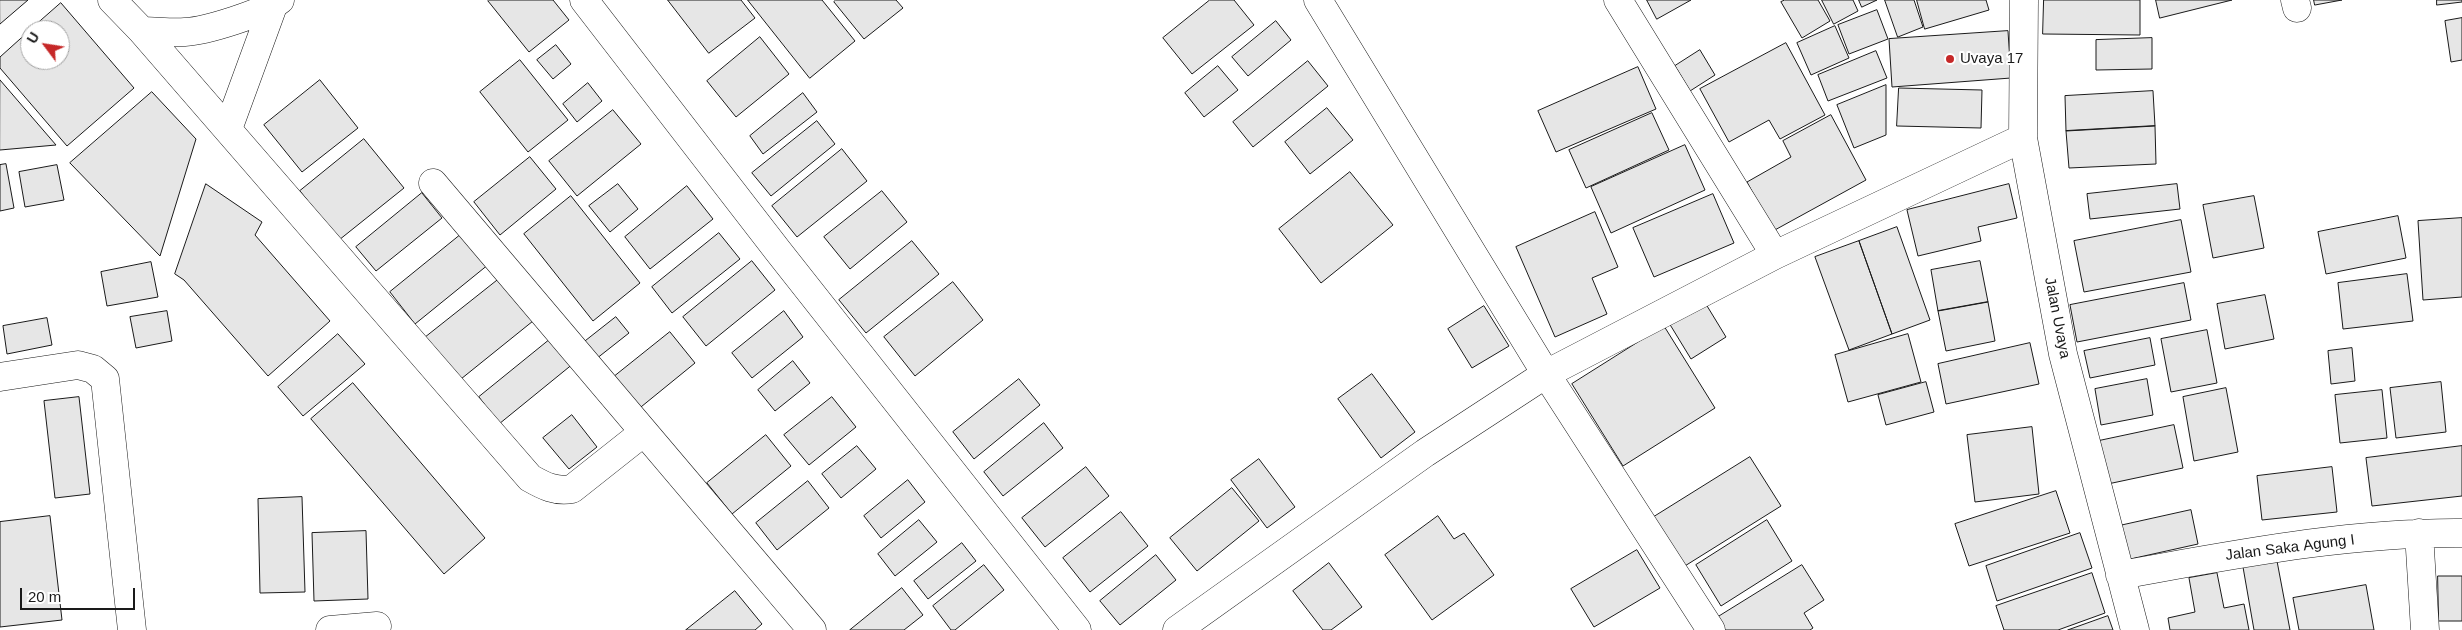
<!DOCTYPE html>
<html>
<head>
<meta charset="utf-8">
<style>
  body { margin:0 }
  #map { position:relative; width:2462px; height:630px; overflow:hidden; background:#fff; font-family:Helvetica,sans-serif }
  canvas { display:block }
  .north { position:absolute; left:20px; top:20px; width:50px; height:50px; box-sizing:border-box; background:#fff; border:1px solid #a3a3a3; border-radius:50%; rotate:301deg; font-size:14px; font-weight:700; line-height:20px; text-align:center; color:#1a1a1a }
  .north::after { content:''; display:block; margin:auto; width:18px; height:22px; background:#c62828; clip-path:polygon(50% 0,100% 100%,50% 72%,0 100%) }
  .scale { position:absolute; left:20px; top:588px; width:115px; height:22px; box-sizing:border-box; border:2px solid #1a1a1a; border-top:0; padding-left:6px; font-size:15px; line-height:18px; white-space:nowrap; color:#1a1a1a; -webkit-text-stroke:4px #fff; paint-order:stroke }
</style>
</head>
<body>
<div id="map">
<canvas width="2462" height="630"></canvas>
<div class="north">U</div>
<div class="scale">20 m</div>
</div>
<script>
const context = document.querySelector('canvas').getContext('2d');
context.lineJoin = 'round';
function fill(path, color) { context.fillStyle = color; context.fill(path, 'evenodd'); }
function stroke(path, color, width, dash) { context.strokeStyle = color; context.lineWidth = width; context.lineCap = dash ? 'butt' : 'round'; context.setLineDash(dash || []); context.stroke(path); }
function drawText(font, color, halo, rows, align = 'center') {
  context.font = font + ' Helvetica,sans-serif'; context.lineWidth = 4; context.setLineDash([]); context.textBaseline = 'middle'; context.strokeStyle = halo; context.fillStyle = color; for (const [text, x, y, turn = 0] of rows) {
    context.save(); context.translate(x, y); context.rotate((+turn || 0) * Math.PI / 180); context.textAlign = isNaN(turn) ? turn : align; if (halo) context.strokeText(text, 0, 0); context.fillText(text, 0, 0); context.restore();
  }
}
const building = new Path2D(`
  M0,0H28L0,24Z
  M489,0H553L569,20L529,52L488,1Z
  M668,0H741L755,18L709,53Z
  M748,0H822L855,41L810,78Z
  M836,0H896L903,8L864,39L834,2Z
  M1210,0H1234L1254,25L1192,74L1163,38Z
  M1647,0H1691L1657,19Z
  M1785,0H1818L1830,21L1802,38L1781,2Z
  M1822,0H1853L1858,11L1834,24Z
  M1859,0H1877L1862,7Z
  M1885,0H1914L1923,27L1898,37Z
  M1917,0H1986L1989,10L1925,29Z
  M2044,0H2140V35L2043,34Z
  M2156,0H2232L2160,18Z
  M2314,0H2342L2315,5Z
  M2437,0H2462V2L2437,5Z
  M61,3L134,88L67,146L0,68V57L30,30V60H60V30H30Z
  M1877,10L1888,39L1849,54L1838,25Z
  M2462,18V60L2451,62L2445,21Z
  M1276,21L1291,40L1248,76L1232,57Z
  M1835,26L1849,58L1811,75L1797,43Z
  M2008,31L2011,78L1892,87L1889,39Z
  M760,37L789,74L736,117L707,81Z
  M2152,38V69L2096,70V40Z
  M1786,43L1825,115L1780,139L1769,120L1729,142L1700,89Z
  M556,45L571,64L553,79L537,60Z
  M1700,50L1715,75L1690,91L1675,66Z
  M1876,51L1887,78L1828,101L1818,75Z
  M520,60L568,120L528,152L480,92Z
  M1308,61L1328,86L1253,147L1233,122Z
  M1218,66L1238,90L1204,117L1185,93Z
  M1638,67L1656,109L1556,152L1538,111Z
  M0,80L56,145L0,150Z
  M320,80L358,128L302,172L264,125Z
  M588,83L602,101L577,122L563,104Z
  M1886,85V135L1854,148L1837,105Z
  M1899,88L1982,90L1981,128L1897,126Z
  M2153,91L2155,126L2066,131L2065,96Z
  M152,92L196,139L160,256L70,163Z
  M803,93L817,112L763,154L750,136Z
  M1327,108L1353,140L1310,174L1285,142Z
  M613,110L641,144L577,196L549,161Z
  M1652,113L1669,150L1586,188L1569,150Z
  M1831,115L1866,180L1773,231L1747,182L1791,157L1783,141Z
  M817,121L835,144L771,196L752,173Z
  M2155,126L2156,164L2069,168L2066,131Z
  M364,139L404,188L339,240L300,191Z
  M1685,145L1705,190L1611,233L1591,187Z
  M842,149L867,181L797,237L772,206Z
  M530,157L556,189L500,235L474,202Z
  M6,164L14,208L0,211V165Z
  M57,165L64,200L25,207L19,172Z
  M1350,172L1393,225L1321,283L1279,229Z
  M206,184L262,222L255,235L330,321L268,376L184,280L175,274Z
  M618,184L638,209L610,232L589,206Z
  M2009,184L2017,218L1978,227L1981,241L1918,256L1907,210Z
  M2177,184L2180,209L2090,219L2087,194Z
  M687,186L713,219L650,269L625,237Z
  M882,191L907,222L850,269L824,237Z
  M422,193L442,218L376,271L356,247Z
  M1713,194L1734,243L1654,277L1633,228Z
  M571,196L640,283L593,321L524,234Z
  M2254,196L2264,248L2213,258L2203,205Z
  M1595,212L1618,267L1592,278L1607,314L1555,337L1516,247Z
  M2398,216L2406,258L2326,274L2318,232Z
  M2462,218V297L2423,300L2418,221Z
  M2181,220L2191,272L2084,292L2074,241Z
  M1897,227L1930,320L1892,334L1859,241Z
  M464,232L489,264L415,324L390,292Z
  M719,233L740,259L672,313L652,287Z
  M912,241L939,274L866,333L839,300Z
  M1859,241L1892,334L1849,350L1815,257Z
  M752,261L775,290L706,346L683,317Z
  M1980,261L1988,302L1938,311L1931,270Z
  M151,262L158,297L107,306L101,272Z
  M2407,274L2413,321L2343,329L2338,283Z
  M499,279L533,321L456,383L422,340Z
  M953,282L983,320L915,376L884,337Z
  M2184,283L2191,320L2077,342L2070,305Z
  M2265,295L2274,339L2225,349L2217,304Z
  M1701,296L1726,337L1691,359L1666,318Z
  M1988,302L1995,341L1946,351L1938,311Z
  M1484,306L1509,346L1472,368L1448,329Z
  M167,311L172,341L136,348L130,317Z
  M784,311L803,337L752,378L732,353Z
  M616,317L629,333L596,359L583,343Z
  M47,318L52,345L7,354L3,326Z
  M1664,326L1715,408L1623,466L1572,384Z
  M2207,330L2217,383L2171,392L2161,339Z
  M670,332L695,363L636,411L610,380Z
  M338,334L365,364L303,416L278,387Z
  M1908,334L1921,382L1848,402L1835,355Z
  M553,337L574,363L499,424L479,397Z
  M2150,338L2155,365L2090,378L2084,351Z
  M2030,343L2039,384L1946,404L1938,364Z
  M2352,348L2355,381L2331,384L2328,351Z
  M793,361L810,383L775,411L758,390Z
  M1372,374L1415,432L1381,458L1338,399Z
  M1019,379L1040,405L974,459L953,432Z
  M2147,379L2153,415L2101,425L2095,389Z
  M1926,382L1934,412L1886,425L1878,395Z
  M2441,382L2446,432L2396,438L2390,388Z
  M353,383L485,538L444,574L311,419Z
  M2226,388L2238,452L2194,461L2183,397Z
  M2382,390L2387,438L2340,443L2335,395Z
  M79,397L90,494L55,498L44,401Z
  M832,397L856,427L809,465L784,435Z
  M572,415L597,447L569,469L543,438Z
  M1044,423L1063,448L1003,496L984,472Z
  M2174,425L2183,468L2103,485L2094,442Z
  M2032,427L2039,494L1975,502L1967,435Z
  M766,435L791,466L732,514L707,483Z
  M857,446L876,469L841,498L822,474Z
  M2462,446V496L2372,506L2366,458Z
  M1750,457L1781,506L1680,569L1649,520Z
  M1259,459L1295,507L1267,528L1231,480Z
  M1086,467L1109,496L1045,547L1022,518Z
  M2332,467L2337,512L2262,520L2257,476Z
  M908,480L925,502L881,538L864,516Z
  M808,481L829,508L777,550L756,523Z
  M1232,488L1259,521L1197,571L1170,538Z
  M2056,491L2070,533L1969,566L1955,524Z
  M302,497L305,592L260,593L258,499Z
  M2191,510L2198,544L2126,560L2119,526Z
  M1121,512L1148,546L1090,592L1063,558Z
  M50,516L62,620L0,627V522Z
  M1438,516L1454,539L1464,533L1494,575L1432,620L1385,555Z
  M919,520L937,542L895,576L878,554Z
  M1767,520L1792,561L1721,606L1696,565Z
  M366,531L368,599L314,601L312,533Z
  M2080,533L2092,568L1997,601L1986,566Z
  M962,543L976,561L928,599L914,581Z
  M1637,550L1660,588L1594,627L1571,589Z
  M1156,555L1176,580L1120,625L1100,601Z
  M2277,561L2290,630H2254L2243,567Z
  M1329,563L1362,607L1331,630H1323L1293,591Z
  M984,565L1004,590L955,630H951L933,606Z
  M1802,565L1824,600L1804,613L1813,628L1810,630H1716L1710,622Z
  M2092,573L2105,613L2058,630H2004L1996,606Z
  M2217,573L2224,608L2244,604L2249,630H2170L2168,618L2195,612L2189,578Z
  M2438,576H2462V621H2439Z
  M2366,585L2374,630H2299L2293,598Z
  M902,588L923,615L904,630H850Z
  M735,591L762,624L755,630H686Z
  M2108,616L2113,630H2068Z`);
fill(building, '#e6e6e6');
stroke(building, '#1a1a1a', 1);
const minor = new Path2D(`
  M112,0L142,31L530,478C544,486 556,492 572,489L644,432
  M584,0L778,251L1077,630
  M1318,0L1546,374L1775,255L2023,138
  M1618,0L1775,255
  M2024,0L2023,138L2063,354L2135,630
  M2295,0L2297,8
  M142,31C156,31 171,33 185,32C206,31 264,13 280,0
  M228,129L273,6
  M433,183L812,630
  M0,377L78,365L93,369L105,379L132,630
  M2419,533L2425,630
  M2120,575C2233,555 2347,532 2462,533
  M330,630L377,626
  M1177,630L1425,453L1546,374L1711,630`);
stroke(minor, '#1a1a1a', 29);
stroke(minor, '#fff', 28);
for (const [x, y, r, color] of [
  [1950,59,5,"#c62828"]
]) { const dot = new Path2D(); dot.arc(x, y, r, 0, 2 * Math.PI); context.fillStyle = color; context.fill(dot); stroke(dot, '#fff', 2); }
drawText('15px', '#1a1a1a', '#fff', [
  ["Uvaya 17",1960,59]
], 'left');
drawText('15px', '#1a1a1a', '#fff', [
  ["Jalan Uvaya",2057,318,79],
  ["Jalan Saka Agung I",2290,548,-7]
]);
</script>
</body>
</html>
